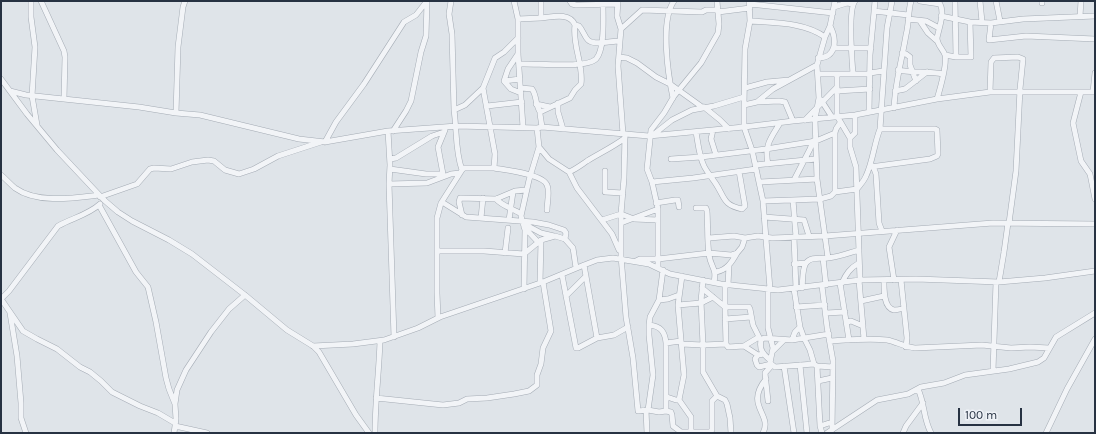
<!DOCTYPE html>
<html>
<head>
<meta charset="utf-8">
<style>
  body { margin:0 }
  #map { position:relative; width:1096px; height:434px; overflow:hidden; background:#dfe4e9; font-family:Karla,sans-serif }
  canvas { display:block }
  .frame { position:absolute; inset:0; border:2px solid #273242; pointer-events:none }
  .scale { position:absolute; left:958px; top:408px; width:64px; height:18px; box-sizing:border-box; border:2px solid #273242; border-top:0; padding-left:5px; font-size:12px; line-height:14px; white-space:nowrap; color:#273242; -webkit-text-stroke:3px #eff2f7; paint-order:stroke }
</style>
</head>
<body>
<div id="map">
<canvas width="1096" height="434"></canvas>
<div class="frame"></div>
<div class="scale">100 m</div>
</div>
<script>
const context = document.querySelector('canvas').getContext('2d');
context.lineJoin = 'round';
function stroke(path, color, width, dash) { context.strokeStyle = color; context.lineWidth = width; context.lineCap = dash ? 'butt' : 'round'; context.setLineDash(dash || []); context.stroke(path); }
const minor = new Path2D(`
  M31,1V17L35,47L32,96L37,125
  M41,1L64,51L65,57L64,99
  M451,1L449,14L452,34L454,110
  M514,1L518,19V54L523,127
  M570,1L572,4L576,5L618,4
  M618,1L617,16L621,29L618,66L623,134
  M920,1L940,4C945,13 939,28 937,38C937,45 943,49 945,55C947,64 940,89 937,99
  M980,1L982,22
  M996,1L1000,21
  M1042,3V1
  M750,4L833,13
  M834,7L847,3L853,4
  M874,11L908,15
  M718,12L750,8
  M941,16L970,22L991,23L1023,19L1095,16
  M1080,16L1081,1
  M541,18C552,17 570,12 575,25
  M518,19L541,18V1
  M908,19L926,21L939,28
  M750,21C775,23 804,22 825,37
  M920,21L928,33L937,41
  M991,23L989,40L1026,36L1095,39
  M621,29L642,10L702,12L706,10H718
  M835,48H871
  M902,53L906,54L910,57V65L916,81
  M518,54L508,69L504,81L511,89L521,93
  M945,55L956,57L955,1
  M619,57L627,58L637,63L656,77L670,84L702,107
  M956,57H971L970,22
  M818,58C837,58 837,39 830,26
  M520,64C535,63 586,69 596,59C605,49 603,18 603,4
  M898,70C913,73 928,71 943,74
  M870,73L883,71
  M818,74H870
  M853,74C852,61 848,10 855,1
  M837,75V116L850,138
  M1,79L27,114L57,150L104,200L118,212L132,221L169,240L192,254L245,295L287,330L313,346L319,352L356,415L369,433
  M504,81L520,79
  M483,88L495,154L494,168H464L462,170L441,203L437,218V251H484L524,254L541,240L555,236L565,239L573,248L576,268
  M521,88L532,89C537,96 535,104 540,112
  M745,88L767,82L789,80
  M10,91L26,95L139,107L176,113L200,115L299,139L325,142L388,131L457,126L537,128L542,127L649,136L744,127L793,121L855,115L937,99L990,92H1095
  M837,91L870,89
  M895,91L905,89L927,72
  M990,92L991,62L994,58L1018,57L1023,59L1020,89L1016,171L1009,223
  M1081,92L1073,123L1081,161L1090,174L1095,199
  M1093,92L1095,73
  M673,98C668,75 660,20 674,1
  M821,100L832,117
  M757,102L779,101L785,102L793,121
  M558,103V112L563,129
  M536,104L550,107
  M744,105L745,49L750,21L749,1
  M487,106L522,102
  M704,107L720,120L729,129
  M894,108C895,83 902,59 906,35C909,24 908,12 911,1
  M869,112L870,55L875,1
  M176,113L178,47L183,7L185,1
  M855,115V133L850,138V147L856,167L860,280
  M805,120L837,87
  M542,127L540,114V112L570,98L575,90L581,84C584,66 572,45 575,25L579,26C583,30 584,36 588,40C594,46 611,41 619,41
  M713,130L711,139L716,155
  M388,131L390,165L389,184L394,337
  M393,131L406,111L411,101L421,52L426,36L427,1
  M696,132C698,143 699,156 704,166C707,172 712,178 716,184C725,198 723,205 742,209L745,206L739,171
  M625,134L624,178L621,214V256L626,317L633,358L638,411L648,410
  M653,135L672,120L692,110L714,106L744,97
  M325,142L336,122L364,84L404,22L416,15L427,1
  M539,147L549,159L569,172L577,188L612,234L619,250
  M390,159L396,158L432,136L444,132
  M671,159L701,157L766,149L816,141L835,133
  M768,164C764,145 771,138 780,123
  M755,165L816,159
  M873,166L876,174L879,223L882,231
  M870,167L930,159L937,156L938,154L937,130L935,129H880
  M494,168C505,170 543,174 547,185C550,191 547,203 547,210
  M390,169L426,174H443
  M462,170C455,151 457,130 454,110L465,105L483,88L495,58L504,52L518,38
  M605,171V192L623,193
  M569,172C576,169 581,165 587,161C600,153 613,147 625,138
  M1,175C6,179 10,184 15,188C37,204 74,198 99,195
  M444,176L443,174L438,147L445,130
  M794,180L810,149L813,141
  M652,182L693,178L756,169
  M760,182L817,179
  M389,184L427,183L451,174L460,173
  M835,192V133L836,129L840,123
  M100,197L137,184L150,169L154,168L171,169L192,162L208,160L214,161L225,170L239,174L254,169L278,156L321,142
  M496,199C502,206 514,209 521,214
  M793,200L796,237
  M763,201L820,199L831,196L835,192L857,189C860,185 864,181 866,176C873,161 874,144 880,129L887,28L892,1
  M442,202L466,217L533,222L549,225L564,230L566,233L565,239
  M656,203L675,200H678L679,207
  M99,205L136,272L148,287L156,322L166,378L169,389L175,404
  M696,208H706L707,211C708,225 707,241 709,255C711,268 717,268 714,282
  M462,215L459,202L460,198L496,199L515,191L526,190
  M764,217L804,220L809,236
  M481,218L483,198
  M509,220L513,192
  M602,220L621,214L634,219L658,220
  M621,223L658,209
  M524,224L541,233L554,236
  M524,227L538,242
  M794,237L796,289
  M709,238L734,236L745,238
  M437,251V293L438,318
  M505,253L508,228
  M823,258L826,285
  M828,258L817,179L815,119L819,98L817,65L825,37L830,26L835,1
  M636,261L640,259H658L709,253L731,255L737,253L742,247L745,238L758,236L772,238L825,236L993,223L1095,224
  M794,264L806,263
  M584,265L597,338
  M658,268V209L652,182L647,169L651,130L664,113L674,96L701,63L718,33L719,24L717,1
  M716,272C727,270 732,262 737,253
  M562,275L576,348H578L597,338L614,335L628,327
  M703,280L701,301L703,345L726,344
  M859,280L864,339
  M884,280C884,288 883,308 894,310C896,310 901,309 904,308
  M894,280L889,247L897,230
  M901,280L907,338L906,347
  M999,282L1004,252L1008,223
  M540,283L541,240
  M840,283L849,340
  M842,283C846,274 850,268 859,263
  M725,285V307H749L750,309L753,325L760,339
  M728,285L729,265
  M822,286L827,327L833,361L832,430
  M702,288L725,307L726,344L728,347L744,346L759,337
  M802,288C803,280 802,269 806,263C811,256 821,259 828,258C839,257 849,253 859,250
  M524,289L525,230L521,216L529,180L539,147L537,128
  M768,289V328L773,348L770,363L775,367L814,364
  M770,289L763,201L752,150L744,127V105L757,102L773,89L817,65
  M794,289L800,327L804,338L810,350L814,364L817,366L833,367
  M566,296L586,276
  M1,299L23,331L37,339L57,349L80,367L90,372L101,381L112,392L140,406L158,413L175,423
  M1,299L9,291L58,226C72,218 88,215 100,204
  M659,300L668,299L679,295
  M861,301L884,296
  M678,305L701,303L713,297
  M796,307L825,305
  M10,313L17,356L21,403V418L26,433
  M826,313L845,312
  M725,319L751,317
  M847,322L851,321L863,326
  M649,325C661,326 665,332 666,343V411L659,412L648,410L653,375L649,335V325L650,317L659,300L663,270
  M792,340L795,332L800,327
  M830,341C849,340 869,338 887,340C897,342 905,347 915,348L982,345L1011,348L1030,347L1049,348
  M666,343L681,341
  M681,344L703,345V372L717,396L725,400L727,404L730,418L731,433
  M313,346L353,344L384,340L418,328L440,317L543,282L584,265L597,260L613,258L649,264L670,274L721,284L778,290L860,280L916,279L999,282L1045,278L1095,271
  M744,346L758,355
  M772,352L784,340
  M764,354L758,355L755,359L757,365L759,367L771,364
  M770,360C763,354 759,350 761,340L764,338L792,340L829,334
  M800,365L807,433
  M784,366L794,433
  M817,366L820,426L822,433
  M993,371L996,282
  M818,381L832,378
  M918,389C925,404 923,418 931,433
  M667,397L676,400H679L684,375L678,305L682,276
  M376,398L443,405L459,403L467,399L487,398L514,394L529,391L537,385V375L541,364L543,348L551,331L543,282
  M679,400L691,417V432
  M768,401L765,373L772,365
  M646,410L647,433
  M666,411L671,412L672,415L673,426L681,432H710L712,430V401L717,396
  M175,426L207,433
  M820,426L832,422
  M174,433L176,419L175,404L177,390L186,370L211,332L229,309L245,295
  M375,433C375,402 379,372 380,341
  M763,433C773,414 744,406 766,379
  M827,433L877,400L908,394L921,387L944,383L965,375L1009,369L1038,362L1044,358L1056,337L1095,313
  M903,433L906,426L923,403
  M1046,433L1067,389L1095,339`);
stroke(minor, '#a4abb4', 6);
stroke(minor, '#f2f4f7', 5);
</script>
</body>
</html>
